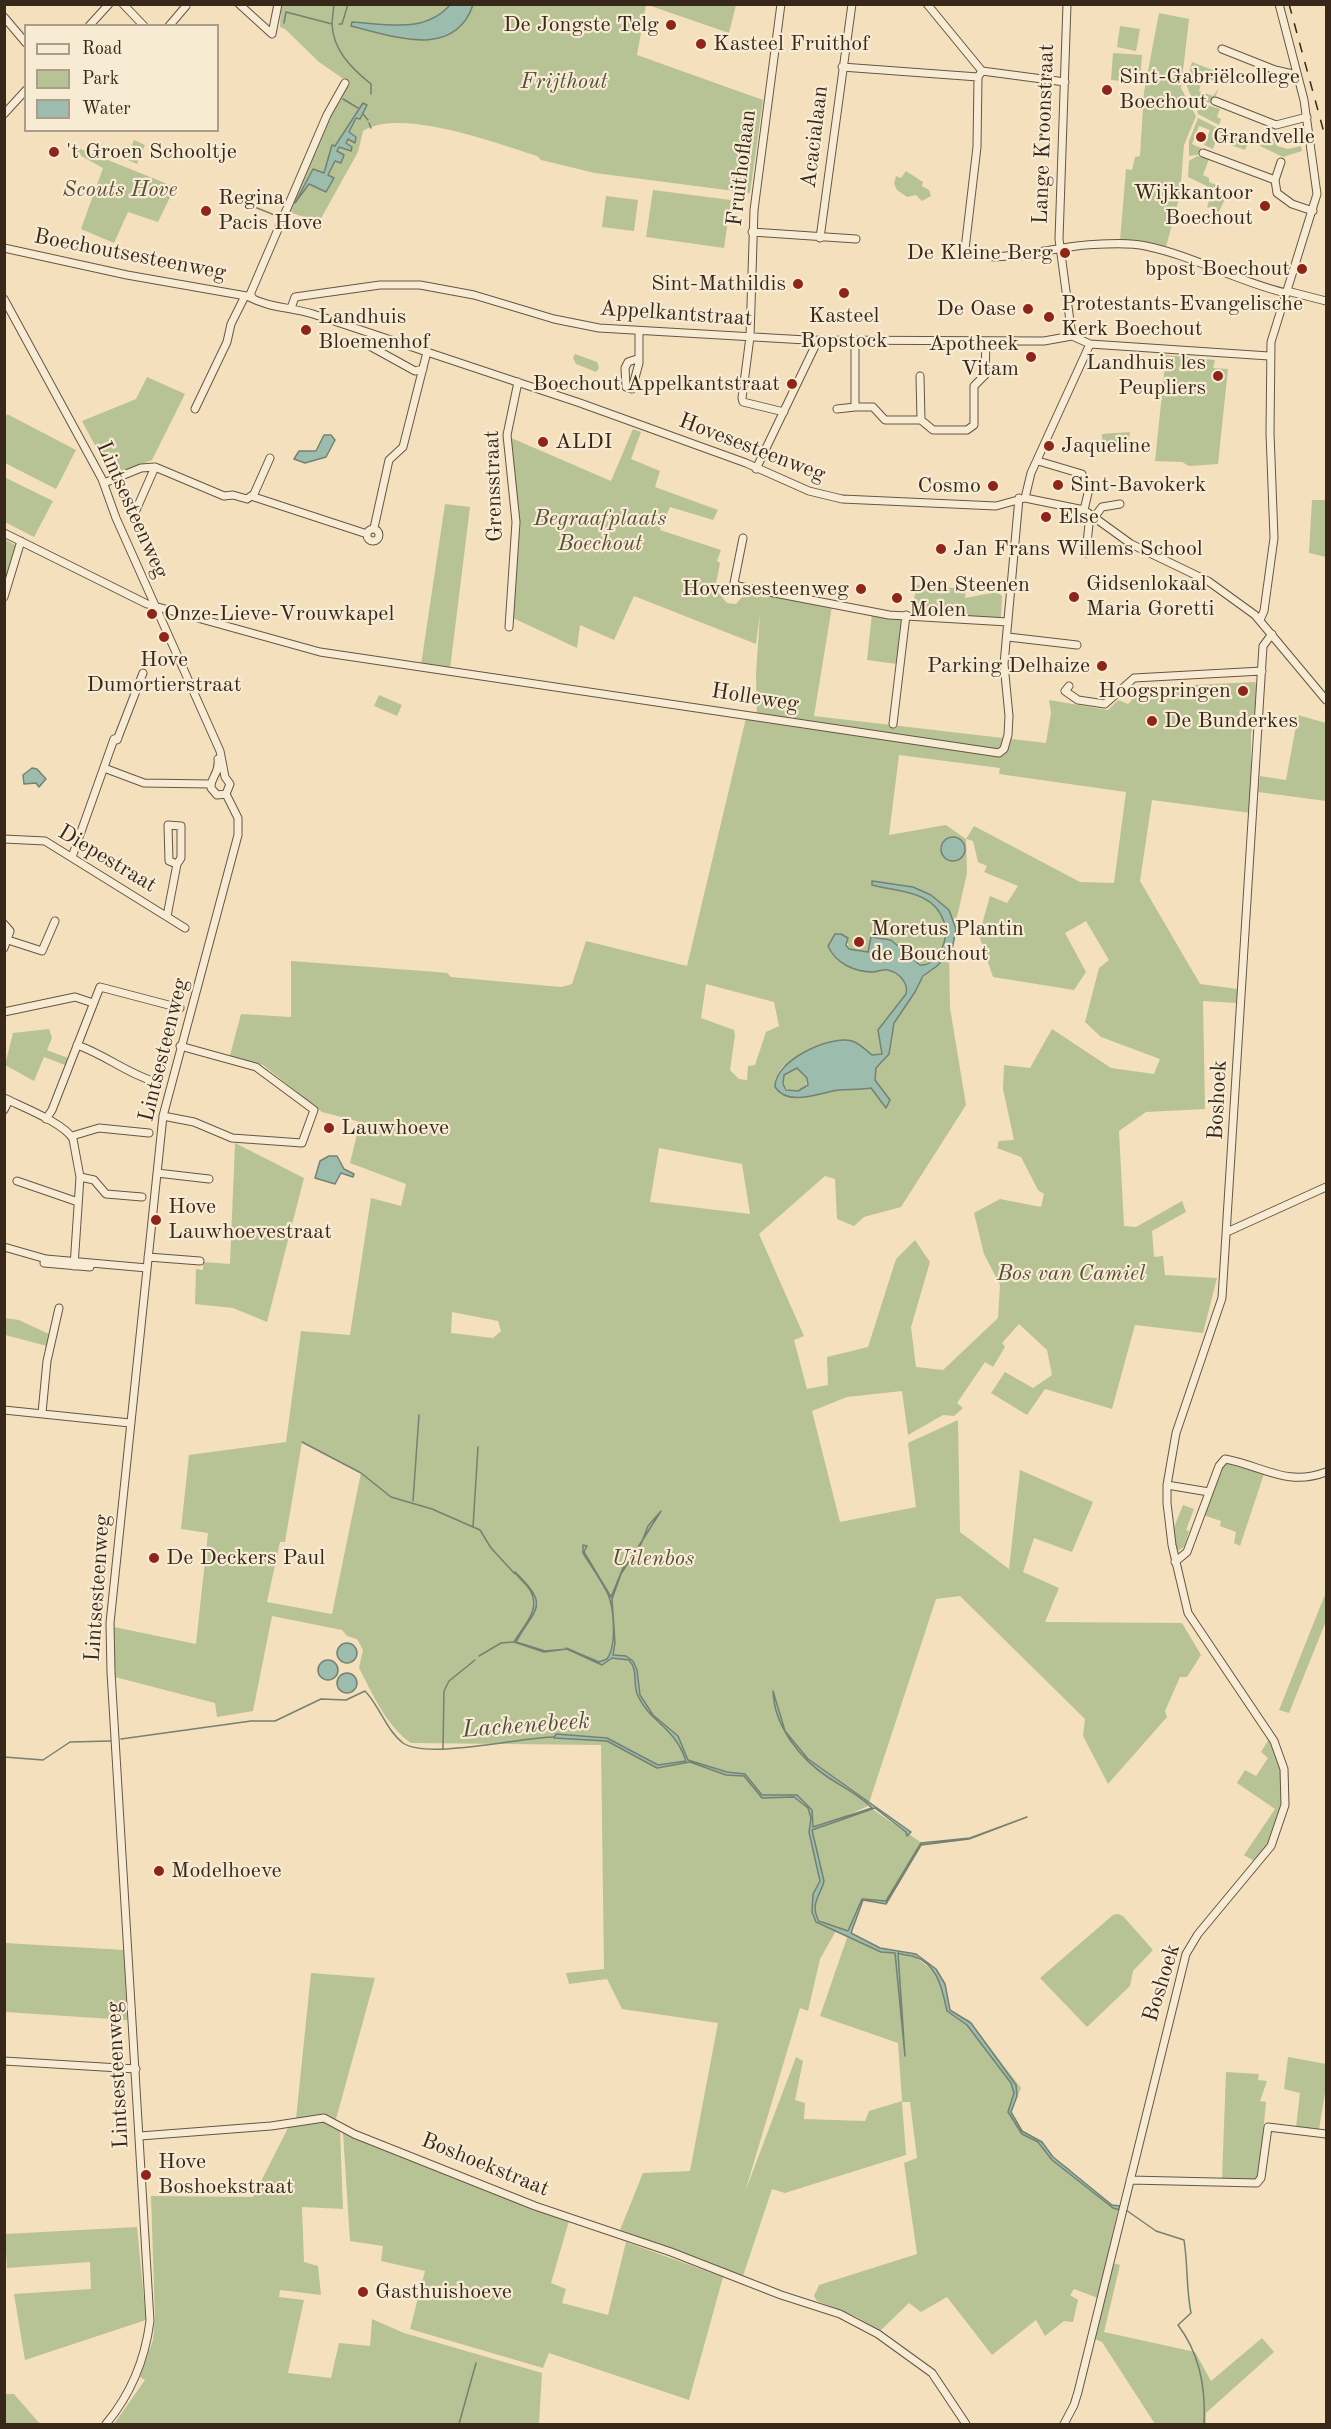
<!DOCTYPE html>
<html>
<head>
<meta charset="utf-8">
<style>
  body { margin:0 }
  #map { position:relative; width:1331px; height:2429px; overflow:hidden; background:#f4e0bd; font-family:"Old Standard TT",serif }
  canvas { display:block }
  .frame { position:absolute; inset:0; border:6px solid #37281a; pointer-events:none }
  .legend { position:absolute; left:24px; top:24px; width:195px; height:108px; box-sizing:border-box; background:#f8ebd4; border:2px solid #ab9d8a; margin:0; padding:8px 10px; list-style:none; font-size:18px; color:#37281a }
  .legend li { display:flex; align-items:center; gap:12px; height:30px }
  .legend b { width:30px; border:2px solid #ab9d8a }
</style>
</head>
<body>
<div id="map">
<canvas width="1331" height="2429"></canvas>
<div class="frame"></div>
<ul class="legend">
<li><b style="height:8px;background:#f8ebd4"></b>Road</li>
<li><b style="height:16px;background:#b7c394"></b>Park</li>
<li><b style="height:16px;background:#9cbdae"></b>Water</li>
</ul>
</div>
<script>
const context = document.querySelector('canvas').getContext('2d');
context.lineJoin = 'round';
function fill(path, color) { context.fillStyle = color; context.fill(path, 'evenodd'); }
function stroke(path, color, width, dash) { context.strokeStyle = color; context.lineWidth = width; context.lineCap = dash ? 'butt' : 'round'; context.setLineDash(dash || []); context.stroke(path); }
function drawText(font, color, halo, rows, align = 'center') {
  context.font = font + ' "Old Standard TT",serif'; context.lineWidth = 4.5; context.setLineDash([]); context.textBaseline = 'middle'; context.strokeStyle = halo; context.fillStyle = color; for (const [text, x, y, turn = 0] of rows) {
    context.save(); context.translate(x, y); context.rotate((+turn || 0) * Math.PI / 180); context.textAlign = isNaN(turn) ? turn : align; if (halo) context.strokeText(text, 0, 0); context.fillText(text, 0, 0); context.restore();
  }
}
fill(new Path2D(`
  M281,5H646L637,55L763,100L750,193L595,173L541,160L537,156C496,143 400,107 363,131L358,152L319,222L289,212L332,110L348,82L319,62L285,29L280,27Z
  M648,5H736L729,33Z
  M1159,13L1189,19L1181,88L1196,116L1184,145L1180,195L1166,247L1139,241H1120L1126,169L1132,170L1135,157L1140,156L1144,92Z
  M1120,26L1140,29L1136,51L1117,47Z
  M1113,53L1142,55L1140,83L1111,80Z
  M1192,62L1223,74L1220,83L1203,77L1199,91L1213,96L1219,88L1212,104L1201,100L1194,104L1186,84Z
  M1201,103L1220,109L1217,117L1221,119L1219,125L1198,114L1196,107Z
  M1198,118L1248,143L1245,150L1216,140L1213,149L1204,145L1210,130L1199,126L1192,144L1203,149L1201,154L1189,156V141Z
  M1275,133L1281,135L1277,146L1288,149L1301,146L1302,151L1283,157L1254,143L1256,138L1271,143Z
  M134,140L145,145L137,164L126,159Z
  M78,148L175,187L158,222L128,212L114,243L81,229L103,168L76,153Z
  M1197,156L1209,159L1203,175L1209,178V182L1224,188L1227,194L1219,212L1207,207L1213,189L1188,177L1189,161Z
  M906,171L923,182L922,186L929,190L931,196L922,201L916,195L907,197L897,190L894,184L896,176L901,178Z
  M653,190L731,200L724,248L646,237Z
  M606,196L638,200L634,231L602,227Z
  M575,354L597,362L599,368L596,372L576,364L573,358Z
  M1166,355L1215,360L1213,368L1228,369L1218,464L1189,466L1182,462L1155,461Z
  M147,377L185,394L152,460L112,477L82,421L136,399Z
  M7,414L76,450L56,489L5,463V419Z
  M633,429L641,432L631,459L660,471L655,487L718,510L713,520L670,507L660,530L721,550L717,561L720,563L715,589L727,603L736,604L742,597L755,592L832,606L814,716L1046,743L1051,713L1049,700L1108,710L1118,700L1128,704L1132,700L1126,695L1128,688L1255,682L1258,688L1251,735V813L1152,800L1140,881L1200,984L1238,989L1236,1003L1203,1001L1205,1109L1146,1112L1119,1131L1124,1226L1136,1227L1182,1201L1186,1212L1152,1231L1154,1257L1163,1256L1165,1275L1217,1278L1203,1333L1135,1325L1112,1409L1045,1389L1027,1415L991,1393L1005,1372L1033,1388L1052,1375L1047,1350L1019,1324L1002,1343L1005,1347L993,1367L985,1362L957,1403L963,1408L954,1416L943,1415L908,1435L902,1391L847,1397L812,1411L840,1522L916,1507L908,1443L958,1420L960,1532L1009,1569L1020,1470L1093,1502L1072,1552L1034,1538L1023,1572L1059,1588L1045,1622L1182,1623L1201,1655L1187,1677H1180L1165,1711L1167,1717L1108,1784L1083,1736L1085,1719L960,1596L936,1599L868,1806L826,1825L872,1809L922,1843L886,1901L862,1899L848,1931L824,1923L816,1916V1895L824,1881L812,1832L809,1833L820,1881C813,1899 808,1904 818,1924L836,1931L820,1959L808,2011L800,2008L745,2192L796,2057L803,2061L795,2100L805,2103L804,2119L865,2121L869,2111L902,2101L898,2043L820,2016L848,1935L881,1952L895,1953L906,2056L897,1954L915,1957L935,1972L941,1983L947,2011L963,2022L968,2019L1021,2088L1011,2112L1022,2131L1042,2142L1053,2157L1071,2170L1070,2173L1118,2210L1098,2298L1074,2289L1070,2295L1078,2300L1073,2322L1064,2321L1045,2336L1036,2320L992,2355L947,2297L921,2312L909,2303L880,2331L857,2317L817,2301L814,2296L819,2285L917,2254L904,2163L917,2158L910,2102H902L906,2155L785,2193L772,2189L743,2276L620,2230L643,2173L690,2171L718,2023L622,2009L607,1979L569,1984L566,1973L604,1969L601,1745L411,1743C387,1727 372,1693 359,1668L363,1650L357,1639L347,1636L342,1630L272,1616L253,1711L217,1717L215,1703L115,1677L114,1627L196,1644L208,1533L181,1529L189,1455L286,1442L301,1331L350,1335L371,1198L401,1206L406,1184L350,1163L360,1122L322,1112L263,1065L229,1059L241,1014L291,1017V961L437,972L447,973L451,977L561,987L572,984L586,941L687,966L746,718L757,719L756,674L760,614L756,644L634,596L614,640L580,625L577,648L513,618L517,552L509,437L611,481ZM899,755L1000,768L999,774L1126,792L1114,883L1080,882L974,826L966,839L946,825L889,835ZM966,839L973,841L978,862L987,866L984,872L1018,886L1007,903L990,896L979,935L993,977L1074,990L1086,972L1065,933L1086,921L1109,960L1099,968L1085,1022L1101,1037L1160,1059L1154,1074L1111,1068L1052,1029L1030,1068L1004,1065L1003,1089L1014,1140L999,1141L997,1148L1021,1157L1038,1190L1044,1194L1041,1207L1000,1199L974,1213L984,1254L1000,1285L998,1318L943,1370L916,1367L911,1327L930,1262L915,1240L896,1259L868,1347L827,1357L828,1385L807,1389L794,1340L804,1336L759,1234L825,1176L835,1179L837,1219L854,1226L864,1217L901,1207L966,1105L950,1008L949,952L967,873ZM835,934H841L847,938L849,949L869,952L871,937L891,940L929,971C923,975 895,1019 892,1026C884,1047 899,1047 876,1068L875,1080L890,1100L887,1107L871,1088L779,1093L775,1079L782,1067L822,1044L855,1042L872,1055L882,1054L879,1030L906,994L907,989L903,979L888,970L860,971L837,960L829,942ZM706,984L774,1002L779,1026L766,1032L755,1065L748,1066L747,1080L739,1079L730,1070L735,1035L734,1030L701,1018ZM659,1148L742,1164L750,1214L650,1202ZM452,1312L498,1321L501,1331L493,1338L451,1333ZM302,1442L361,1473L332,1614L267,1602L280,1542H285Z
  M1130,432L1128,449L1103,455L1102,434Z
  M4,477L53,501L34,537L5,522Z
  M1312,500H1326V557L1309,553Z
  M445,504L470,507L450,669L421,665Z
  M4,539L17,546L6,583H4Z
  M917,585L966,589L965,598L997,592L1002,596L1001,619L911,612Z
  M872,614L903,620L897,664L867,660Z
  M379,695L402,705L397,716L374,706Z
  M1298,715L1326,723V801L1258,792L1260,776L1286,780Z
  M49,1029L52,1038L47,1050L68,1058L65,1065L44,1057L34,1081L5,1065L13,1033Z
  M783 1080a12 12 0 1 1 24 0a12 12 0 1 1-24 0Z
  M235,1143L304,1178L267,1322L233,1308L195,1304L196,1269L203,1270V1262L230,1264Z
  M4,1318L19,1320L49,1334L47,1346L5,1335Z
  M1225,1463L1264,1474L1240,1546L1234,1543L1236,1532L1220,1526L1221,1521L1203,1515L1219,1470Z
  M1183,1505L1194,1509L1186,1530L1189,1531L1184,1547L1177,1551L1173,1530Z
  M1326,1592V1621L1289,1713L1279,1710Z
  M1269,1739C1292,1779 1283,1827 1256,1862L1244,1855L1275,1809L1237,1783L1245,1770L1256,1776L1268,1758L1261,1752Z
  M1118,1914L1123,1916L1153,1950L1133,1971L1130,1986L1087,2027L1040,1978L1113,1915Z
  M5,1943L124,1950L127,2020L5,2012Z
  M311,1973L375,1978L336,2119L317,2115L296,2119Z
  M1288,2057L1326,2064V2087L1319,2129L1296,2127L1300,2093L1284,2089Z
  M1226,2072L1259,2074L1258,2080L1267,2081L1260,2101L1266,2102L1259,2176L1255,2180L1222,2179Z
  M324,2121L340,2129L343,2209L302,2207L304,2262L318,2266L321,2295L280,2290L279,2297L304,2300L288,2373L331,2378L339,2343L370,2346L372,2319L404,2333L542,2373L539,2424H114L145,2380L140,2377L153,2340L155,2319L151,2196L253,2197L289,2126Z
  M343,2133L569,2221L551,2283L566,2289L562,2303L608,2315L626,2242L723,2277L689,2400L549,2353L543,2368L410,2329L425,2271L381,2261L383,2246L350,2241Z
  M137,2227L146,2320L25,2360L14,2294L91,2289L90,2262L7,2268L5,2234Z
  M1113,2263L1120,2265L1104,2332L1195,2352L1211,2381L1262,2338L1274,2352L1206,2413V2424H1155L1102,2342L1095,2339Z
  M4,2394H14L40,2424H5Z`), '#b7c394');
const water = new Path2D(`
  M450,5H473C454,60 393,36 351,26L352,22C387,24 424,34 450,5Z
  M363,103L367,105L360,119L356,118L349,132L356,137L355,143L348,139L346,143L352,147L351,151L339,147L337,151L344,155L341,163L335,161L328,175L334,178L326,192L309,184L295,203L313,169L324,173L332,145L335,146Z
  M324,435H331L335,440L326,457L305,463L294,459L299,451H316Z
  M32,768L37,769L46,779L39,787L36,783L24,784L23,775Z
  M941 849a12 12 0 1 1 24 0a12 12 0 1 1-24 0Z
  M872,881L913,887L931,895L949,910L956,929L952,950L937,966L923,976L915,992L894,1023L889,1054L876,1068L875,1080L890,1100L886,1108L871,1088C860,1090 849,1089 838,1090C819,1093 788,1107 775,1087C774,1061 829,1035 852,1041C859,1043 866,1050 872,1055L882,1054L878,1030L906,994C909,983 899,973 888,970C885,969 878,971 874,972C855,972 836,964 828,946L835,934H841L848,938L846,945L849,949L868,952L871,937L891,940L920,965C930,966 937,957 941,950C946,941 947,932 944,922C934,890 897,892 872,885ZM797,1068L807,1078L808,1085L798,1091L786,1090L783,1084L784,1075Z
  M329,1156H337L344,1169L354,1174L353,1177L341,1173L335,1184L315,1178L320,1161Z
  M661,1511L621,1574L612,1599L615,1643L613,1655L626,1656L633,1661L637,1670L640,1695L653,1715L678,1736L688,1760L727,1772L745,1774L762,1795H797L812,1810L813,1827L872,1808C861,1796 843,1787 829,1778C800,1759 774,1726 773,1691L785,1731L808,1759L911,1832L907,1836L906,1832L875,1808L812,1830L824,1881C821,1895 809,1904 819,1921L848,1931L862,1899L886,1901L921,1843L970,1838L1027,1817L969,1839L921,1845L886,1904L863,1900L851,1933L880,1948L916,1954L936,1969L945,1984L950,2010L971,2023L1016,2085L1017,2096L1011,2112L1022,2131L1042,2142L1053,2157L1112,2205L1120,2206V2210L1113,2208L1052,2160L1038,2142L1022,2134L1008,2112L1014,2093L1011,2083L967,2025L947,2011C942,1989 938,1963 912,1956C907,1955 902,1955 898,1953L905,2056L895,1953L881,1952L816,1922L812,1912L813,1894L820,1881L809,1832L811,1818L808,1808L794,1797L762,1798L744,1776L726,1775L690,1762L657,1768L607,1741L554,1738L556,1734L607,1738L658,1765L686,1761C675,1727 650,1722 638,1696C632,1684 639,1671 629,1660L612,1658L602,1665L567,1649L544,1652L514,1642C523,1626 542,1610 530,1590C526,1583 518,1578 515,1572C552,1607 534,1608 516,1642L545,1651L568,1649L599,1662L607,1659C617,1645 614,1609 608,1594C601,1580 591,1566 583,1553V1545L587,1546L584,1552L611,1597L623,1568L641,1544L648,1526Z
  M337 1653a10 10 0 1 1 20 0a10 10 0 1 1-20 0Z
  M318 1670a10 10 0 1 1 20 0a10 10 0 1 1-20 0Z
  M337 1683a10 10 0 1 1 20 0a10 10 0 1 1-20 0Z`);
fill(water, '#9cbdae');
stroke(water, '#748173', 1.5);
stroke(new Path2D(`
  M284,23L286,12L332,24C333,50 351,68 371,84V94
  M332,23L334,4
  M339,24H342L348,4
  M343,99L358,108
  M363,114L368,120
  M369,123L371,128
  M252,206L277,216
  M302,1442L361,1473L391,1497L432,1509L480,1530L491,1548L515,1574
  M413,1501L419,1415
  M473,1527L478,1447
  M566,1648L575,1652
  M479,1656L501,1643L513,1642
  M121,1739L251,1721H275L321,1699L346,1700L365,1691C379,1705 386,1730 403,1743C428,1760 521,1737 554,1737
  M443,1748L444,1691L449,1681L475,1660
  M4,1757L43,1760L70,1742L111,1741
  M1126,2210L1156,2231L1184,2240C1188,2265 1186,2288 1191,2313L1178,2325C1200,2354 1206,2389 1204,2424
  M459,2424L476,2363`), '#748173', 1.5);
const minor = new Path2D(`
  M123,4L144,26
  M239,4L272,34L278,4
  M781,4L754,210L750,337L742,398L743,402L784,412
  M927,4L982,71
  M1067,4L1059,239L1072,336
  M4,17L26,43
  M89,26L109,4
  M169,26L186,6
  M1222,49L1275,70L1297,75
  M842,67L978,77
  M982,71L978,77L977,147L965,249C978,268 1062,246 1086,245C1105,244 1127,242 1146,246C1194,256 1238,282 1286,293
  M982,71L1065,82
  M1215,101L1276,125L1307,117
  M4,114L26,90
  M1203,153L1275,180
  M1275,180L1277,193L1292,204L1313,211
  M1275,180L1281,162
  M752,232L856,239
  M820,238L852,4
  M4,248L127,275L252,297
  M1287,291L1326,301
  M249,297C270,308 290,307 313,314L580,403L746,463L809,491L842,499L996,506L1025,498L1084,510L1131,544L1208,581L1255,615L1326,700
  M249,297L327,115L345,83
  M4,299L102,479L116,518L220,751L225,777L230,784L226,794
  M291,308L295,297L380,285H420L474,295L554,319L599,328L806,340L1044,341L1072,336
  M1072,336L1090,344L1269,356
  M855,341V407H873L885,420H921L933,430H967L974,425V386L985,375L986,341
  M366,344L415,371L423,369
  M637,359L628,362L625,368L626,387L632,389L639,363V331
  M920,376L921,420
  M195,409L227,342L231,324L245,296
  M837,409L855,407
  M1038,461L1082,474L1088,493L1084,510
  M756,469L818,340
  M104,483L141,468L155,467L224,496L233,495L247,499L254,494L270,458
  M251,496L367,534
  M1025,498L1031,473L1090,344
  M133,517L155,467
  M374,528L389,460L403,447L427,352
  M367 535a6 6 0 1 1 12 0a6 6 0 1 1-12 0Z
  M4,533L147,604L320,652L999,753L1004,749L1008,735L1009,716L1004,664L1019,498
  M743,538L734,583L738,586L889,615L1008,622
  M1086,553L1089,524L1102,507L1120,504
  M4,597L21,541
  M1260,620L1264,611L1274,538L1270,433L1271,342L1317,194L1304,100L1279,4
  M509,627L516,522L507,435L518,382
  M1008,637L1077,645
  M1069,686L1065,691L1078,700L1105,704L1134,678L1262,671
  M893,724L906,615
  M117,740L143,673
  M218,759C220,774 210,777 211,788L217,795L226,794
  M104,768L144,783L210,784
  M4,839L45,841L185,928
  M72,857L114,739L118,738
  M167,916L177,864L181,858V826L168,825L169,861L177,864
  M4,924L10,931L4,948
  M8,940L42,951L55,921
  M4,1012L75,997L93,1003
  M77,1045C106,1055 129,1075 159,1083
  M4,1098C22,1107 64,1123 73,1139L80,1177L74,1266
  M4,1110L9,1100
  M163,1116L194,1122L232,1138L302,1143L314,1110L256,1067L180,1046
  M46,1119L52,1110L100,987L180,1008
  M72,1136L99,1128L149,1133
  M157,1173L209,1179
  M80,1177L94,1180L106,1194L142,1197
  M17,1181L78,1202
  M1227,1232L1326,1187
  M4,1247L46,1259L147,1268
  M148,1257L200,1261
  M44,1263L90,1267
  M4,1410L130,1423
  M42,1413L47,1361L59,1308
  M1167,1485L1209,1492
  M1175,1562L1187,1552L1219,1466L1225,1459C1263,1466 1287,1487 1326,1472
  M4,2061L136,2069
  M140,2136L271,2126L324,2118L354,2134L535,2206L671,2252L781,2295L840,2314L878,2334L932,2373L966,2424
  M1130,2180L1257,2183L1261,2178L1268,2127L1326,2134
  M106,2424C131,2394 145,2360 150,2321L111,1672L110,1623L163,1116L238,835V818L226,794
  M1064,2424L1074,2405L1078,2392L1186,1954L1198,1934L1271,1846L1285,1805L1284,1769L1274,1741L1188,1613L1172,1545L1167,1503V1485L1176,1433L1222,1298L1263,646L1272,634`);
stroke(minor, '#665643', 9);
stroke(minor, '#f8ebd4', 7);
stroke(new Path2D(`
  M1289,4L1326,140`), '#37281a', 1.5, [10, 10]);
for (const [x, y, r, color] of [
  [671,25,6,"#8f2418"],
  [701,44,6,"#8f2418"],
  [1107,90,6,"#8f2418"],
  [1201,137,6,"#8f2418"],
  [54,152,6,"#8f2418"],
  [1265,206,6,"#8f2418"],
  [206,211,6,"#8f2418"],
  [1065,253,6,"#8f2418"],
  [1302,269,6,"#8f2418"],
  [798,284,6,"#8f2418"],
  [844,293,6,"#8f2418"],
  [1028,309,6,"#8f2418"],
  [1049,317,6,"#8f2418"],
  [306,330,6,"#8f2418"],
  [1031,357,6,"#8f2418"],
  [1218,376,6,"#8f2418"],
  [792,384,6,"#8f2418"],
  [543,442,6,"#8f2418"],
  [1049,446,6,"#8f2418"],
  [1058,485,6,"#8f2418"],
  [993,486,6,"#8f2418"],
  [1046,517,6,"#8f2418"],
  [941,549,6,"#8f2418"],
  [861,589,6,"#8f2418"],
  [1074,597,6,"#8f2418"],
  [897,598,6,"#8f2418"],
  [152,614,6,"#8f2418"],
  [164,637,6,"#8f2418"],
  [1102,666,6,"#8f2418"],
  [1243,691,6,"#8f2418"],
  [1152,721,6,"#8f2418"],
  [859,942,6,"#8f2418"],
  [329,1128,6,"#8f2418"],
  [156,1220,6,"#8f2418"],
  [154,1558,6,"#8f2418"],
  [159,1871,6,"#8f2418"],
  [146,2175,6,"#8f2418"],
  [363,2292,6,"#8f2418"]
]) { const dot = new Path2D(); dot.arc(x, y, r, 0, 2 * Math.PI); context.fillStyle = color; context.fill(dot); stroke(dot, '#f8ebd4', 2); }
drawText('22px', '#37281a', '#f8ebd4', [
  ["De Jongste Telg",659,25,"right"],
  ["Kasteel Fruithof",713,44],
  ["Sint-Gabriëlcollege",1119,77],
  ["Boechout",1119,102],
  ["Grandvelle",1213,137],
  ["'t Groen Schooltje",66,152],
  ["Wijkkantoor",1253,193,"right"],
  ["Boechout",1253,218,"right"],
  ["Regina",218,198],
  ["Pacis Hove",218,223],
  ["De Kleine Berg",1053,253,"right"],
  ["bpost Boechout",1290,269,"right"],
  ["Sint-Mathildis",786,284,"right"],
  ["Protestants-Evangelische",1061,304],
  ["Kerk Boechout",1061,329],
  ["De Oase",1016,309,"right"],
  ["Kasteel",844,316,"center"],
  ["Ropstock",844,341,"center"],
  ["Landhuis",318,317],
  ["Bloemenhof",318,342],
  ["Apotheek",1019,344,"right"],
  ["Vitam",1019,369,"right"],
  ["Landhuis les",1206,363,"right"],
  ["Peupliers",1206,388,"right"],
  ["Boechout Appelkantstraat",780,384,"right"],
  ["ALDI",555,442],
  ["Jaqueline",1061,446],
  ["Sint-Bavokerk",1070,485],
  ["Cosmo",981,486,"right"],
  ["Else",1058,517],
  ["Jan Frans Willems School",953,549],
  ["Gidsenlokaal",1086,584],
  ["Maria Goretti",1086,609],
  ["Den Steenen",909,585],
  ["Molen",909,610],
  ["Hovensesteenweg",849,589,"right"],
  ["Onze-Lieve-Vrouwkapel",164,614],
  ["Hove",164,660,"center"],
  ["Dumortierstraat",164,685,"center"],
  ["Parking Delhaize",1090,666,"right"],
  ["Hoogspringen",1231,691,"right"],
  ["De Bunderkes",1164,721],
  ["Moretus Plantin",871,929],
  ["de Bouchout",871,954],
  ["Lauwhoeve",341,1128],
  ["Hove",168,1207],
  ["Lauwhoevestraat",168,1232],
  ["De Deckers Paul",166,1558],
  ["Modelhoeve",171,1871],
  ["Hove",158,2162],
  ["Boshoekstraat",158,2187],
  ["Gasthuishoeve",375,2292]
], 'left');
drawText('italic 22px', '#574f38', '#f8ebd4', [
  ["Frijthout",564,82],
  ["Scouts Hove",120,190],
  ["Begraafplaats",600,519],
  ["Boechout",600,544],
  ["Bos van Camiel",1071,1274],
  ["Uilenbos",653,1559]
]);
drawText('22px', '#37281a', '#f8ebd4', [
  ["Lange Kroonstraat",1044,134,-88],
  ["Acacialaan",815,137,-83],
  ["Fruithoflaan",742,168,-83],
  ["Boechoutsesteenweg",130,255,11],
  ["Appelkantstraat",676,314,4],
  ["Hovesesteenweg",752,448,21],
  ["Grensstraat",494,486,-92],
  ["Lintsesteenweg",132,510,66],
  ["Holleweg",755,698,9],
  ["Diepestraat",107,859,31],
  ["Lintsesteenweg",164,1050,-76],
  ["Boshoek",1218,1100,-87],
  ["Lintsesteenweg",98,1588,-86],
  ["Boshoek",1162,1983,-73],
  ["Lintsesteenweg",118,2075,-93],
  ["Boshoekstraat",485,2165,22]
]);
drawText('italic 24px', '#504d3f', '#f8ebd4', [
  ["Lachenebeek",526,1726,-4]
]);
</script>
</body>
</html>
